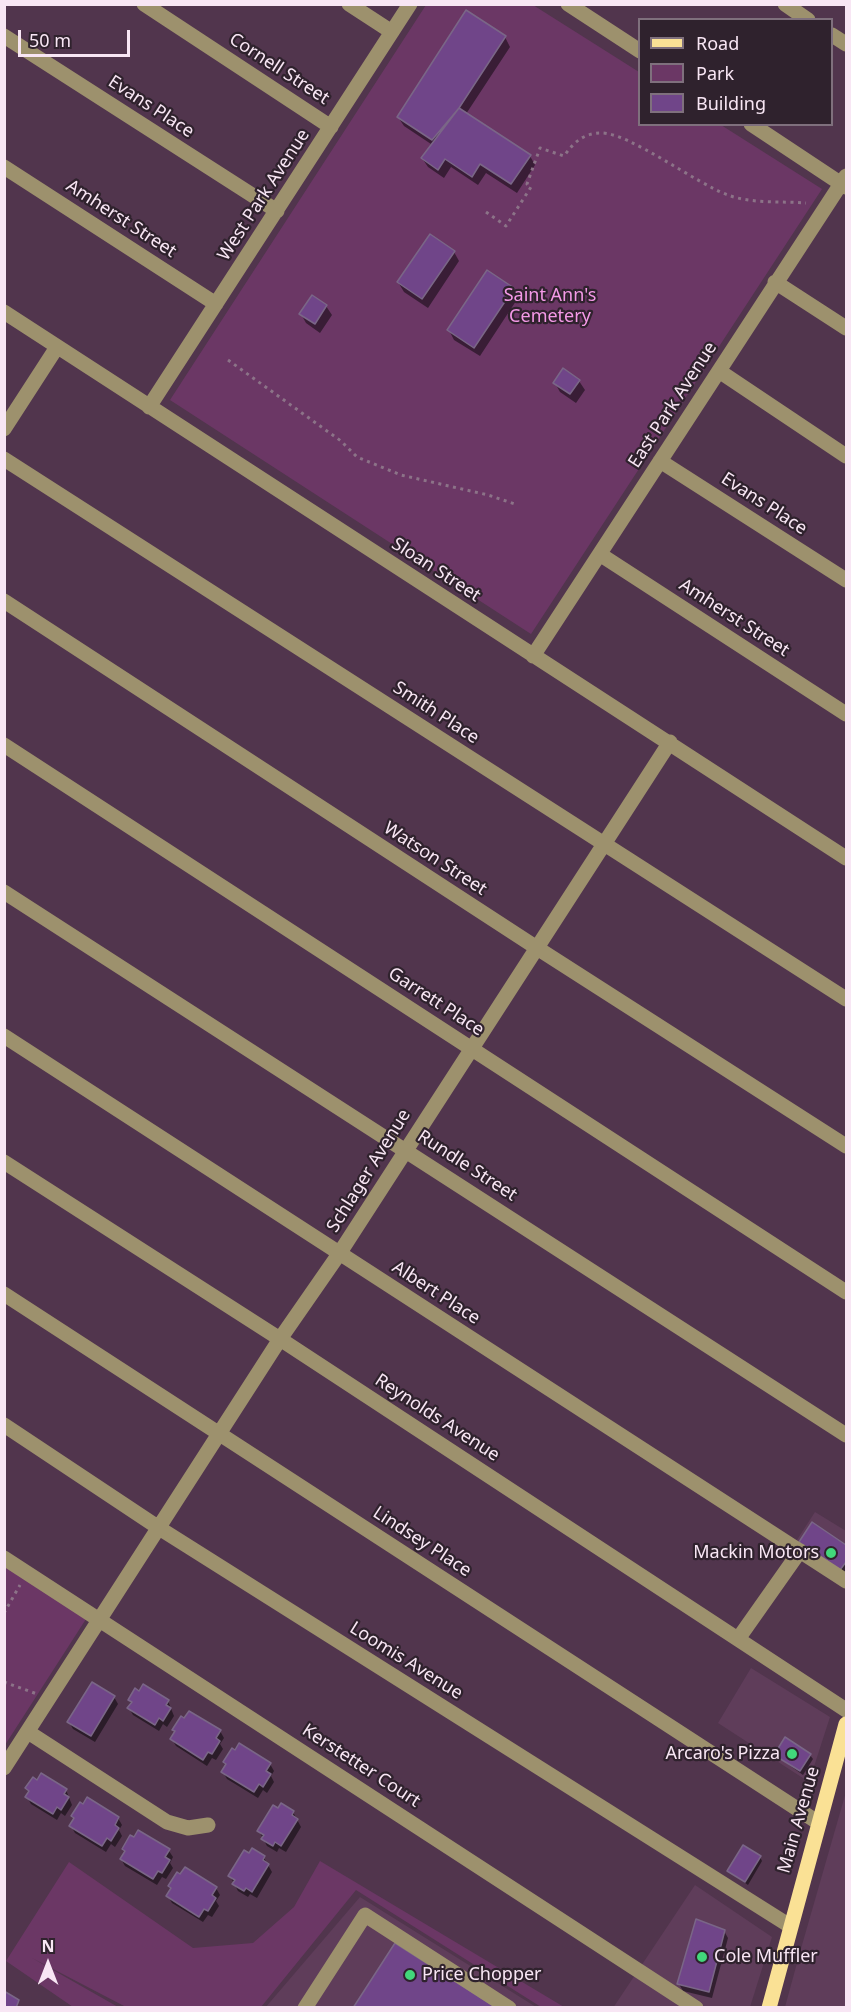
<!DOCTYPE html>
<html>
<head>
<meta charset="utf-8">
<style>
  body { margin:0 }
  #map { position:relative; width:851px; height:2012px; overflow:hidden; background:#51354d; font-family:"Noto Sans",sans-serif }
  canvas { display:block }
  .frame { position:absolute; inset:0; border:6px solid #f8e6f4; pointer-events:none }
  .legend { position:absolute; left:638px; top:18px; width:195px; height:108px; box-sizing:border-box; background:#2f222d; border:2px solid #7f707d; margin:0; padding:8px 10px; list-style:none; font-size:18px; color:#f8e6f4 }
  .legend li { display:flex; align-items:center; gap:12px; height:30px }
  .legend b { width:30px; border:2px solid #7f707d }
  .north { position:absolute; left:18px; top:1934px; width:60px; height:60px; -webkit-text-stroke:4px #2f222d; paint-order:stroke; rotate:0deg; font-size:16px; font-weight:700; line-height:24px; text-align:center; color:#f8e6f4 }
  .north::after { content:''; display:block; margin:auto; width:21px; height:27px; background:#f8e6f4; clip-path:polygon(50% 0,100% 100%,50% 72%,0 100%) }
  .scale { position:absolute; left:18px; top:30px; width:112px; height:27px; box-sizing:border-box; border:3px solid #f8e6f4; border-top:0; padding-left:8px; font-size:18px; line-height:21px; white-space:nowrap; color:#f8e6f4; -webkit-text-stroke:4px #2f222d; paint-order:stroke }
</style>
</head>
<body>
<div id="map">
<canvas width="851" height="2012"></canvas>
<div class="frame"></div>
<ul class="legend">
<li><b style="height:8px;background:#fae195"></b>Road</li>
<li><b style="height:16px;background:#6b3765"></b>Park</li>
<li><b style="height:16px;background:#704589"></b>Building</li>
</ul>
<div class="north">N</div>
<div class="scale">50 m</div>
</div>
<script>
const context = document.querySelector('canvas').getContext('2d');
context.lineJoin = 'round';
function fill(path, color) { context.fillStyle = color; context.fill(path, 'evenodd'); }
function stroke(path, color, width, dash) { context.strokeStyle = color; context.lineWidth = width; context.lineCap = dash ? 'butt' : 'round'; context.setLineDash(dash || []); context.stroke(path); }
function drawText(font, color, halo, rows, align = 'center') {
  context.font = font + ' "Noto Sans",sans-serif'; context.lineWidth = 4.5; context.setLineDash([]); context.textBaseline = 'middle'; context.strokeStyle = halo; context.fillStyle = color; for (const [text, x, y, turn = 0] of rows) {
    context.save(); context.translate(x, y); context.rotate((+turn || 0) * Math.PI / 180); context.textAlign = isNaN(turn) ? turn : align; if (halo) context.strokeText(text, 0, 0); context.fillText(text, 0, 0); context.restore();
  }
}
fill(new Path2D(`
  M815,1512L846,1531V1575L795,1543Z
  M751,1668L830,1717L809,1782L718,1723Z
  M846,1792V2007H785L800,1952Z
  M695,1885L772,1937L750,2007L613,2008Z
  M360,1897L536,2007L265,2008Z`), '#5f3d5a');
fill(new Path2D(`
  M426,5H533L639,72L640,124L721,125L822,189L531,634L170,400Z
  M5,1565L86,1619L5,1745Z
  M320,1861L564,2007H541L356,1890L261,2007H126L32,1958L118,2007H73L6,1961L69,1862L193,1948L253,1943L294,1907Z`), '#6b3765');
fill(new Path2D(`
  M505,37L510,47L466,114L530,156L535,165L517,193L486,173L478,185L451,167L444,178L428,167L422,158L431,144L404,126L398,117Z
  M454,252L459,261L428,308L404,292L398,282Z
  M512,289L518,298L480,356L454,340L449,330Z
  M326,306L332,315L320,333L306,323L301,314Z
  M579,381L585,390L576,403L560,392L555,383Z
  M813,1524L846,1547V1573L805,1549Z
  M92,1684L114,1697L118,1704L95,1742L73,1729L69,1722Z
  M140,1693L168,1701L174,1716L167,1727L163,1724L159,1731L133,1715L129,1708L132,1704L129,1700Z
  M174,1730L220,1731L224,1738L220,1744L223,1749L216,1760L212,1758L207,1766L176,1746L172,1739L176,1733Z
  M240,1745L270,1764L274,1771L271,1776L274,1782L267,1793L263,1790L258,1798L227,1779L223,1772L227,1766L225,1762Z
  M775,1755H810L813,1759L803,1775Z
  M27,1788L66,1790L72,1805L65,1816L61,1813L57,1820L31,1804L27,1797L30,1793Z
  M279,1810L293,1812L301,1827L286,1852L279,1848L277,1852L267,1846L259,1831Z
  M73,1816L118,1818L122,1825L119,1830L122,1836L115,1847L111,1844L106,1852L75,1833L71,1826L75,1819Z
  M139,1832L169,1851L173,1857L170,1863L173,1868L166,1879L162,1877L157,1885L125,1866L121,1859L126,1852L123,1849Z
  M760,1857L762,1861L748,1885L729,1871Z
  M264,1858L272,1872L257,1898L250,1894L248,1897L238,1891L230,1876Z
  M170,1887L216,1888L220,1895L216,1901L219,1906L212,1917L208,1915L203,1922L172,1903L168,1896L172,1890Z
  M724,1931L728,1938L712,1998L683,1991L679,1984Z`), '#0007');
const building = new Path2D(`
  M466,10L506,36L459,108L432,140L397,117Z
  M459,108L531,155L511,184L480,164L472,177L445,159L438,170L421,158Z
  M430,234L455,251L422,299L397,282Z
  M487,270L514,288L474,348L447,330Z
  M312,295L327,305L315,324L299,314Z
  M563,368L580,380L570,394L553,383Z
  M812,1522L846,1545V1562L840,1570L799,1542Z
  M92,1682L115,1696L91,1736L67,1722Z
  M143,1684L169,1700L166,1705L171,1708L163,1721L159,1718L155,1725L127,1708L132,1702L128,1700L135,1688L139,1691Z
  M189,1711L221,1730L216,1738L220,1741L212,1754L208,1752L203,1760L170,1739L175,1731L172,1730L181,1716L184,1718Z
  M785,1737L811,1754L800,1771L774,1755Z
  M239,1743L271,1763L266,1771L271,1774L263,1787L259,1784L254,1792L221,1772L226,1764L223,1762L232,1748L235,1750Z
  M41,1773L67,1789L64,1794L69,1797L61,1810L57,1807L53,1814L25,1797L29,1791L25,1788L33,1777L37,1780Z
  M87,1797L119,1817L115,1825L119,1828L111,1841L107,1838L102,1846L69,1826L74,1818L71,1816L80,1802L83,1804Z
  M281,1803L294,1811L292,1815L298,1819L281,1846L275,1842L273,1846L261,1839L264,1835L257,1831L273,1805L278,1808Z
  M138,1830L170,1849L165,1857L170,1860L162,1873L158,1871L153,1879L120,1859L125,1851L122,1849L130,1835L134,1837Z
  M743,1845L761,1856L745,1882L727,1871Z
  M252,1848L265,1856L263,1860L269,1864L252,1892L246,1888L244,1891L232,1884L235,1880L228,1876L244,1850L249,1853Z
  M185,1867L217,1887L212,1895L216,1898L208,1911L204,1909L199,1917L166,1896L171,1888L168,1886L177,1872L180,1874Z
  M696,1919L725,1930L709,1992L677,1984Z
  M395,1943L497,2008H353Z
  M4,1991L19,2000L16,2008H4Z`);
fill(building, '#704589');
stroke(building, '#7a6687', 1.5);
stroke(new Path2D(`
  M486,212L506,226L531,187L527,184L540,148L564,156C574,142 584,133 601,133C628,132 697,184 728,195C751,204 782,201 806,203
  M228,360L341,441L357,457L401,475L488,495L515,504
  M4,1613L20,1585
  M4,1682L37,1694`), '#8c7388', 3, [3, 4.5]);
stroke(new Path2D(`
  M144,4L331,127
  M349,4L392,32
  M568,4L640,51
  M785,4L808,20
  M832,35L846,44
  M4,36L277,211
  M751,124L846,187
  M4,167L216,304
  M775,282L846,328
  M4,312L846,858
  M719,371L846,456
  M149,407L410,4
  M4,429L57,347
  M4,459L846,999
  M660,461L846,580
  M601,555L846,714
  M4,601L537,948L846,1146
  M533,656L846,176
  M4,745L846,1292
  M4,892L846,1435
  M4,1036L846,1581
  M4,1162L280,1339L846,1710
  M4,1294L819,1823
  M4,1425L159,1528L790,1926
  M4,1558L696,2008
  M738,1639L800,1551
  M28,1732L167,1822L188,1828L208,1825
  M4,1768L280,1339L339,1254L670,742
  M305,2008L365,1915L509,2008`), '#9d916d', 15);
stroke(new Path2D(`
  M769,2008L846,1724`), '#fae195', 15);
for (const [x, y, r, color] of [
  [831,1553,6,"#42d77b"],
  [792,1754,6,"#42d77b"],
  [702,1957,6,"#42d77b"],
  [410,1975,6,"#42d77b"]
]) { const dot = new Path2D(); dot.arc(x, y, r, 0, 2 * Math.PI); context.fillStyle = color; context.fill(dot); stroke(dot, '#2f222d', 2); }
drawText('18px', '#f8e6f4', '#2f222d', [
  ["Cornell Street",279,69,33],
  ["Evans Place",151,107,33],
  ["West Park Avenue",264,195,-57],
  ["Amherst Street",121,219,33],
  ["East Park Avenue",673,405,-57],
  ["Evans Place",764,504,33],
  ["Sloan Street",436,570,33],
  ["Amherst Street",734,618,33],
  ["Smith Place",436,713,33],
  ["Watson Street",435,859,33],
  ["Garrett Place",436,1002,33],
  ["Rundle Street",467,1166,33],
  ["Schlager Avenue",369,1171,-58],
  ["Albert Place",436,1293,33],
  ["Reynolds Avenue",437,1418,33],
  ["Lindsey Place",422,1542,33],
  ["Loomis Avenue",406,1661,32],
  ["Kerstetter Court",361,1766,33],
  ["Main Avenue",799,1820,-74]
]);
drawText('18px', '#f499e7', '#2f222d', [
  ["Saint Ann's",550,296],
  ["Cemetery",550,317]
]);
drawText('18px', '#f8e6f4', '#2f222d', [
  ["Mackin Motors",819,1553],
  ["Arcaro's Pizza",780,1754],
  ["Cole Muffler",714,1957,"left"],
  ["Price Chopper",422,1975,"left"]
], 'right');
</script>
</body>
</html>
